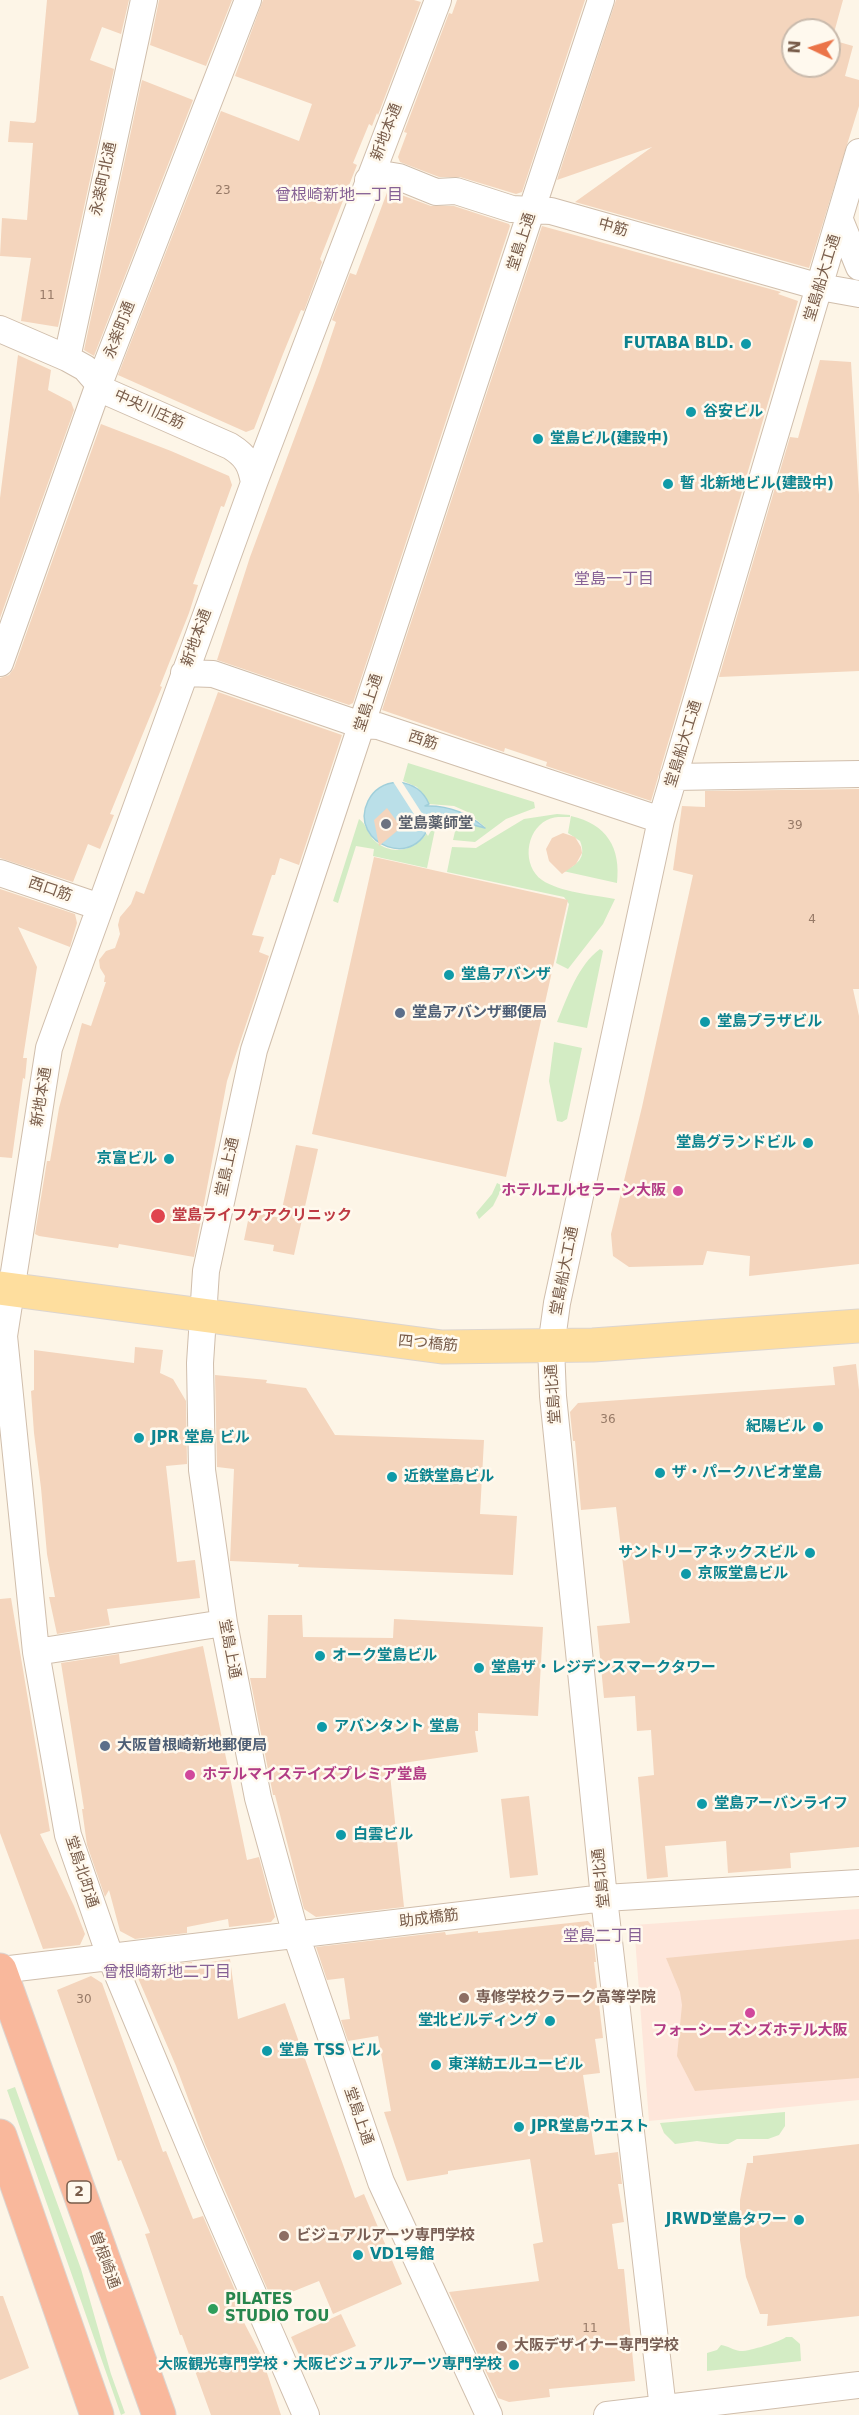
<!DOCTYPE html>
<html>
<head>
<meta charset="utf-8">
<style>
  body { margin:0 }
  #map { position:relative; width:859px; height:2415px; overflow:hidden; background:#fdf5e7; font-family:"DejaVu Sans",sans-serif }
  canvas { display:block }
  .north { position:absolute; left:781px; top:18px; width:60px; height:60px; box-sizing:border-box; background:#fff9ee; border:2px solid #c9baac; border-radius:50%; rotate:274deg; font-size:16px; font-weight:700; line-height:24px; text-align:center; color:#785c4a }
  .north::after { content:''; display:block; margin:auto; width:21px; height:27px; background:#eb7448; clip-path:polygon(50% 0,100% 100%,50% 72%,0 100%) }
</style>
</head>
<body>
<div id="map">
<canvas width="859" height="2415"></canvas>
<div class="north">N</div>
</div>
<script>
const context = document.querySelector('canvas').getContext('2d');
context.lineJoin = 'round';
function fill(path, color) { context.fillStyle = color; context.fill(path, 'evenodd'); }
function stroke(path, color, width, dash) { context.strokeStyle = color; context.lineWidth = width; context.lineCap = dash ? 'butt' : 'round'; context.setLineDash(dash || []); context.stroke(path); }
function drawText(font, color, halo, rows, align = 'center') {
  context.font = font + ' "DejaVu Sans","Noto Sans JP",sans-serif'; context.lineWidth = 5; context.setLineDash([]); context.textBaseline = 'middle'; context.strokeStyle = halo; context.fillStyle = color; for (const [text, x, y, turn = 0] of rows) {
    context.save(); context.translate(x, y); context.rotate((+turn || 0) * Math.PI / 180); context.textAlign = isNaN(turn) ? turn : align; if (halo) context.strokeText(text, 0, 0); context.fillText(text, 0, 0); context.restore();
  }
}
fill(new Path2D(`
  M859,1909V2100L649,2121L634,1925Z`), '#fee6da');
fill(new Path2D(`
  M408,763L534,802L535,808L506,819L475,842L453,840L457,823L485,827L472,816V814L454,806L429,804L417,787L403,781Z
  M557,814L570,815V817C562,817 554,816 547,820C525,831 522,866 542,880C559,892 594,895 615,899L603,924L568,969L556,963L569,904L564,897L447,872L452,847L476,848L524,819Z
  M571,816C607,824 621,848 617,883L563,871C577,865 587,858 580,841L568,833Z
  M359,819C367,824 368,836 376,842C398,860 428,845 432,819L437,820L427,868L373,856L374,849L356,846L338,903L333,901Z
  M600,949L603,951L587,1028L557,1022C567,998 578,965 600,949Z
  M554,1042L582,1048L567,1119L562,1122L557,1121L549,1081Z
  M497,1183L503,1186L493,1206L479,1219L476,1213L492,1194Z
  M15,2087L81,2269L111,2374L125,2413L121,2415L7,2090Z
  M785,2112V2126L779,2135L768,2139H737L728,2144H719L697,2141L675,2144L664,2133L660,2123Z
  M786,2337H792L800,2344L801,2361L707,2371V2353L717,2350L721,2345C728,2346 733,2350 740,2351C747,2352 780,2342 786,2337Z`), '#d3ecc4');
const water = new Path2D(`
  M398,782C413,784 423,790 429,804L425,806C449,805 468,813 485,828L438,816L437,819L431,818C420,874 347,844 368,801C374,789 385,783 398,782Z`);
fill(water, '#badfe8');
stroke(water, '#a0cfda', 1.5);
fill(new Path2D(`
  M400,779L432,829L428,836L392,780Z`), '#fdf5e7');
fill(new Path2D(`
  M47,0H129L121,34L102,27L90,60L114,69L58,327L21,321L31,258L0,256L2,218L27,220L33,143L8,142L10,121L34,123L36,121Z
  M159,0H232L206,66L150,45Z
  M263,0H414L421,2L378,115L377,113L372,126L369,124L353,163L357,165L320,259L322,262L304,311L301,310L283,354L254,429L246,432L118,375L221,111L299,141L312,104L235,76Z
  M457,0H585L522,192L516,194L460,177H439L400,162L398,157L407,133L404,132L449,13L452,14Z
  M616,0H843L832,40L853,46L845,76L859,80V106L809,268L575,202L652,147L557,180ZM793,30H829V66H793Z
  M142,80L193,100L94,356L84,350Z
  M388,190L431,206H454L509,224L510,226L353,703L349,705L217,660L250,557L319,372L336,322L332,320L350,273L356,275Z
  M542,226L781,292L778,294L798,301L651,801L546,766L547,762L505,748L504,752L382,710Z
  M18,355L51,370L48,390L71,402L74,410L0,618V498Z
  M820,360L851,362L859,495V671L719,677L790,437L798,438Z
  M101,424L171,451L229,476L232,485L224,507L221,506L193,584L198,585L189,613L160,686L162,687L110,814L114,815L100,849L88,844L73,882L0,858V678L9,675L14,668Z
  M218,692L342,735L299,865L280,858L275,875H272L252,935L264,937L259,952L269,956L227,1081L194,1257L119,1244L118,1248L39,1236L35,1234L47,1161H50L59,1108L82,1023L91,1026L106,982H104L105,976L100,968L99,960L106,951L115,948L120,934L118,925L120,917L131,904L136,891L144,894Z
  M859,789V989H853L859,1016V1264L749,1276L750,1256L707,1251L703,1265L629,1267L613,1256L611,1234L642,1107L693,875L673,870L682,806L705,807V791Z
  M387,808L398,823L397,831L379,846L374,820Z
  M563,833L575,837L581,847L582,853L576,864L562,874L549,861L546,849L552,838Z
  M374,857L568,900L506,1177L312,1134Z
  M0,889L75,914L77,923L70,947L18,927L37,967L23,1058H27L25,1079L23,1078L12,1158L0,1157Z
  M296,1145L318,1149L294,1255L273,1251L274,1245L244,1240L250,1211L280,1218Z
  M135,1347L163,1350L160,1373L173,1379L186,1401L187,1464L166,1466L177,1562L195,1560L200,1598L107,1609L110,1625L57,1634L49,1597H55L47,1554L41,1488L34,1433L31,1391L34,1390V1350L134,1363Z
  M856,1364L859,1390V1847L790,1853L791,1868L728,1873L726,1841L665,1846L668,1877L647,1879L638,1777L654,1775L651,1730L637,1731L635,1696L604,1698L597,1626L630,1623L616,1507L581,1510L575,1441H573L570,1412L578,1403L835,1385L833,1367Z
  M215,1375L267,1380L266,1383L306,1388L335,1435L484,1440L480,1514L517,1516L513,1575L298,1567L299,1564L230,1561L234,1469L217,1467Z
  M11,1598L50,1831L40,1834L74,1906L85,1934L80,1945L43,1949L0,1833V1599Z
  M268,1615H302L303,1637L393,1638L394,1619L543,1627L538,1716L478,1713V1731H475L478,1752L389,1765L404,1907L316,1917L304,1909L275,1795H273L250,1678H266Z
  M203,1646L247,1860L259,1857L275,1917L271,1922L229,1927L228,1919L187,1927V1933L135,1939L120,1931L109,1890L105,1897L87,1845L82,1809H84L61,1663L119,1654L120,1664Z
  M529,1796L538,1875L510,1878L501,1799Z
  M588,1921L592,1926L596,1962H594L603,2038L595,2039L600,2073L583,2075L595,2155L618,2152L622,2184H618L624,2222L612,2224L618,2269H624L635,2381L549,2389L550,2397L509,2402L498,2398L449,2292L539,2281L533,2244L543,2242L530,2159L448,2171V2174L407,2181L384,2112L391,2111L378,2036L348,2041L341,2020L350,2019L344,1978L327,1980L316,1947L445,1932L446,1935L478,1931V1933Z
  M859,1939V2078L695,2091L677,2056L682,2005L680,1992L666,1958Z
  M230,1959L238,2019L285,2003L355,2198L364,2194L402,2284L333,2314L319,2281L272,2300L205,2144L176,2066L138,1978L142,1968L192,1962V1965Z
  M91,1976L102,1983L163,2152L166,2151L193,2219L203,2216L244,2311L239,2313L261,2355L281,2415H211L182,2335H180L145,2234L150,2233L121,2160L118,2161L57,1990Z
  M859,2144V2316L767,2326L768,2314H760L746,2277L740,2240V2200L747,2163H753V2156Z
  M0,2296H3L29,2368L0,2380Z
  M341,2314L356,2346L305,2368L291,2337Z`), '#f4d5bd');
const street = new Path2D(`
  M368,180L387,175L399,177L436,192L456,191L512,209L551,211L820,287L859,294
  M840,220L859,267
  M0,329L67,358L85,368L105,391L230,446C246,456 251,464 254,483
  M67,358L144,0
  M0,663L99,384L248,0
  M184,673L213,674L361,725L378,726L661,820
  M673,777L859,774
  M0,873L100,907
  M36,1652L224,1623
  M0,1970L604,1898L859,1883
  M663,2409L604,1898L553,1396L551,1347L557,1303L661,820L859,152
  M306,2415L208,2190L110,1956L68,1835L36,1652L4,1336L49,1048L254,483L438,0
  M489,2415L381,2182L296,1935L258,1798L224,1623L202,1470L200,1363L206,1271L254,1050L601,0
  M607,2415L859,2385`);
const primary = new Path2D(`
  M0,1288L442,1347L593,1345L859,1326`);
const highway = new Path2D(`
  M0,1970L159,2415
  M0,2136L97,2415`);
stroke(street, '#d0beac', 28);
stroke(primary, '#dcd5d0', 35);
stroke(highway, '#dcd5d0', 35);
stroke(street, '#fff', 26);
stroke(primary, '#fede9e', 33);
stroke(highway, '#f9b89c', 33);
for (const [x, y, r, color] of [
  [746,344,6,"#0f9aa8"],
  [691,412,6,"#0f9aa8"],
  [538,439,6,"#0f9aa8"],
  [668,484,6,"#0f9aa8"],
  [386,824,6,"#6b7280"],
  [449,975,6,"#0f9aa8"],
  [400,1013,6,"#5c6f8a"],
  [705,1022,6,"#0f9aa8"],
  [808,1143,6,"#0f9aa8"],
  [169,1159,6,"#0f9aa8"],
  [678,1191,6,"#d1479c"],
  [158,1216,8,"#e0444e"],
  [818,1427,6,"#0f9aa8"],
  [139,1438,6,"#0f9aa8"],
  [660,1473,6,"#0f9aa8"],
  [392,1477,6,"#0f9aa8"],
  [810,1553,6,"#0f9aa8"],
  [686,1574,6,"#0f9aa8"],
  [320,1656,6,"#0f9aa8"],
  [479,1668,6,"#0f9aa8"],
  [322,1727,6,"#0f9aa8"],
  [105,1746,6,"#5c6f8a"],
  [190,1775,6,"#d1479c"],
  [702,1804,6,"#0f9aa8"],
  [341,1835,6,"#0f9aa8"],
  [464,1998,6,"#8d6e63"],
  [750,2013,6,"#d1479c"],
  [550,2021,6,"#0f9aa8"],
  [267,2051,6,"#0f9aa8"],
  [436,2065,6,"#0f9aa8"],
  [519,2127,6,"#0f9aa8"],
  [799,2220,6,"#0f9aa8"],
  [284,2236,6,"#8d6e63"],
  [358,2255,6,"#0f9aa8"],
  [213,2309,6,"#2e9e5b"],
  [502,2346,6,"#8d6e63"],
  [514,2365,6,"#0f9aa8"]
]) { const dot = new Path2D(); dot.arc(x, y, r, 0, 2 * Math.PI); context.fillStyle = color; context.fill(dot); stroke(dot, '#fff9ee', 2); }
drawText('12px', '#977a67', null, [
  ["23",223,191],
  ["11",47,296],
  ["39",795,826],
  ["4",812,920],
  ["36",608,1420],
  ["30",84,2000],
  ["11",590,2329]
]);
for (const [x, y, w] of [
  [79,2192,24]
]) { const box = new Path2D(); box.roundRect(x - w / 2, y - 11, w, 22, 4.5); context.fillStyle = '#fff9ee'; context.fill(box); stroke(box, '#785c4a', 1.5); }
drawText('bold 14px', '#785c4a', null, [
  ["2",79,2192]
]);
drawText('15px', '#785c4a', '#fff9ee', [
  ["新地本通",387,132,-69],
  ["永楽町北通",104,179,-78],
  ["中筋",613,228,16],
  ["堂島上通",522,242,-72],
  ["堂島船大工通",823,278,-73],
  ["永楽町通",120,330,-69],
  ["中央川庄筋",149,410,24],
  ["新地本通",197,638,-70],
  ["堂島上通",369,703,-72],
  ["西筋",423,741,18],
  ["堂島船大工通",684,744,-73],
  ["西口筋",50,890,19],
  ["新地本通",42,1097,-81],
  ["堂島上通",228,1167,-78],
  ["堂島船大工通",565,1271,-79],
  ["四つ橋筋",428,1344,5],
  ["堂島北通",554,1394,-94],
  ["堂島上通",229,1649,79],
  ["堂島北町通",81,1872,72],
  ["堂島北通",602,1878,-96],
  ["助成橋筋",429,1919,-7],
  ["堂島上通",358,2116,71],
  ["曽根崎通",104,2260,70]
]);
drawText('bold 15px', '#0d838f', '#fff9ee', [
  ["FUTABA BLD.",734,344,"right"],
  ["谷安ビル",703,412],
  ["堂島ビル(建設中)",550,439],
  ["暫 北新地ビル(建設中)",680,484],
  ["堂島アバンザ",461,975],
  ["堂島プラザビル",717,1022],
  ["堂島グランドビル",796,1143,"right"],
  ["京富ビル",157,1159,"right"],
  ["紀陽ビル",806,1427,"right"],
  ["JPR 堂島 ビル",151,1438],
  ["ザ・パークハビオ堂島",672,1473],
  ["近鉄堂島ビル",404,1477],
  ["サントリーアネックスビル",798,1553,"right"],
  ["京阪堂島ビル",698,1574],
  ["オーク堂島ビル",332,1656],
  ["堂島ザ・レジデンスマークタワー",491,1668],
  ["アバンタント 堂島",334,1727],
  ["堂島アーバンライフ",714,1804],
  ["白雲ビル",353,1835],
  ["堂北ビルディング",538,2021,"right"],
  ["堂島 TSS ビル",279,2051],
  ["東洋紡エルユービル",448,2065],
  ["JPR堂島ウエスト",531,2127],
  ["JRWD堂島タワー",787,2220,"right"],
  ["VD1号館",370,2255],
  ["大阪観光専門学校・大阪ビジュアルアーツ専門学校",502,2365,"right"]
], 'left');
drawText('bold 15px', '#5b616d', '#fff9ee', [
  ["堂島薬師堂",398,824]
], 'left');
drawText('bold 15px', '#4e5e75', '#fff9ee', [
  ["堂島アバンザ郵便局",412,1013],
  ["大阪曽根崎新地郵便局",117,1746]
], 'left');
drawText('bold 15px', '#b23c85', '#fff9ee', [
  ["ホテルエルセラーン大阪",666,1191],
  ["ホテルマイステイズプレミア堂島",202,1775,"left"],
  ["フォーシーズンズホテル大阪",750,2031,"center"]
], 'right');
drawText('bold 15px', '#be3a42', '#fff9ee', [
  ["堂島ライフケアクリニック",172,1216]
], 'left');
drawText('bold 15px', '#785e54', '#fff9ee', [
  ["専修学校クラーク高等学院",476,1998],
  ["ビジュアルアーツ専門学校",296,2236],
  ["大阪デザイナー専門学校",514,2346]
], 'left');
drawText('bold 15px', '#27864d', '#fff9ee', [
  ["PILATES",225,2300],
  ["STUDIO TOU",225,2317]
], 'left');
drawText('16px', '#866195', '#fff9ee', [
  ["曾根崎新地一丁目",339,196],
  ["堂島一丁目",614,580],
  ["堂島二丁目",603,1937],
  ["曾根崎新地二丁目",167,1973]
]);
</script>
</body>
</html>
